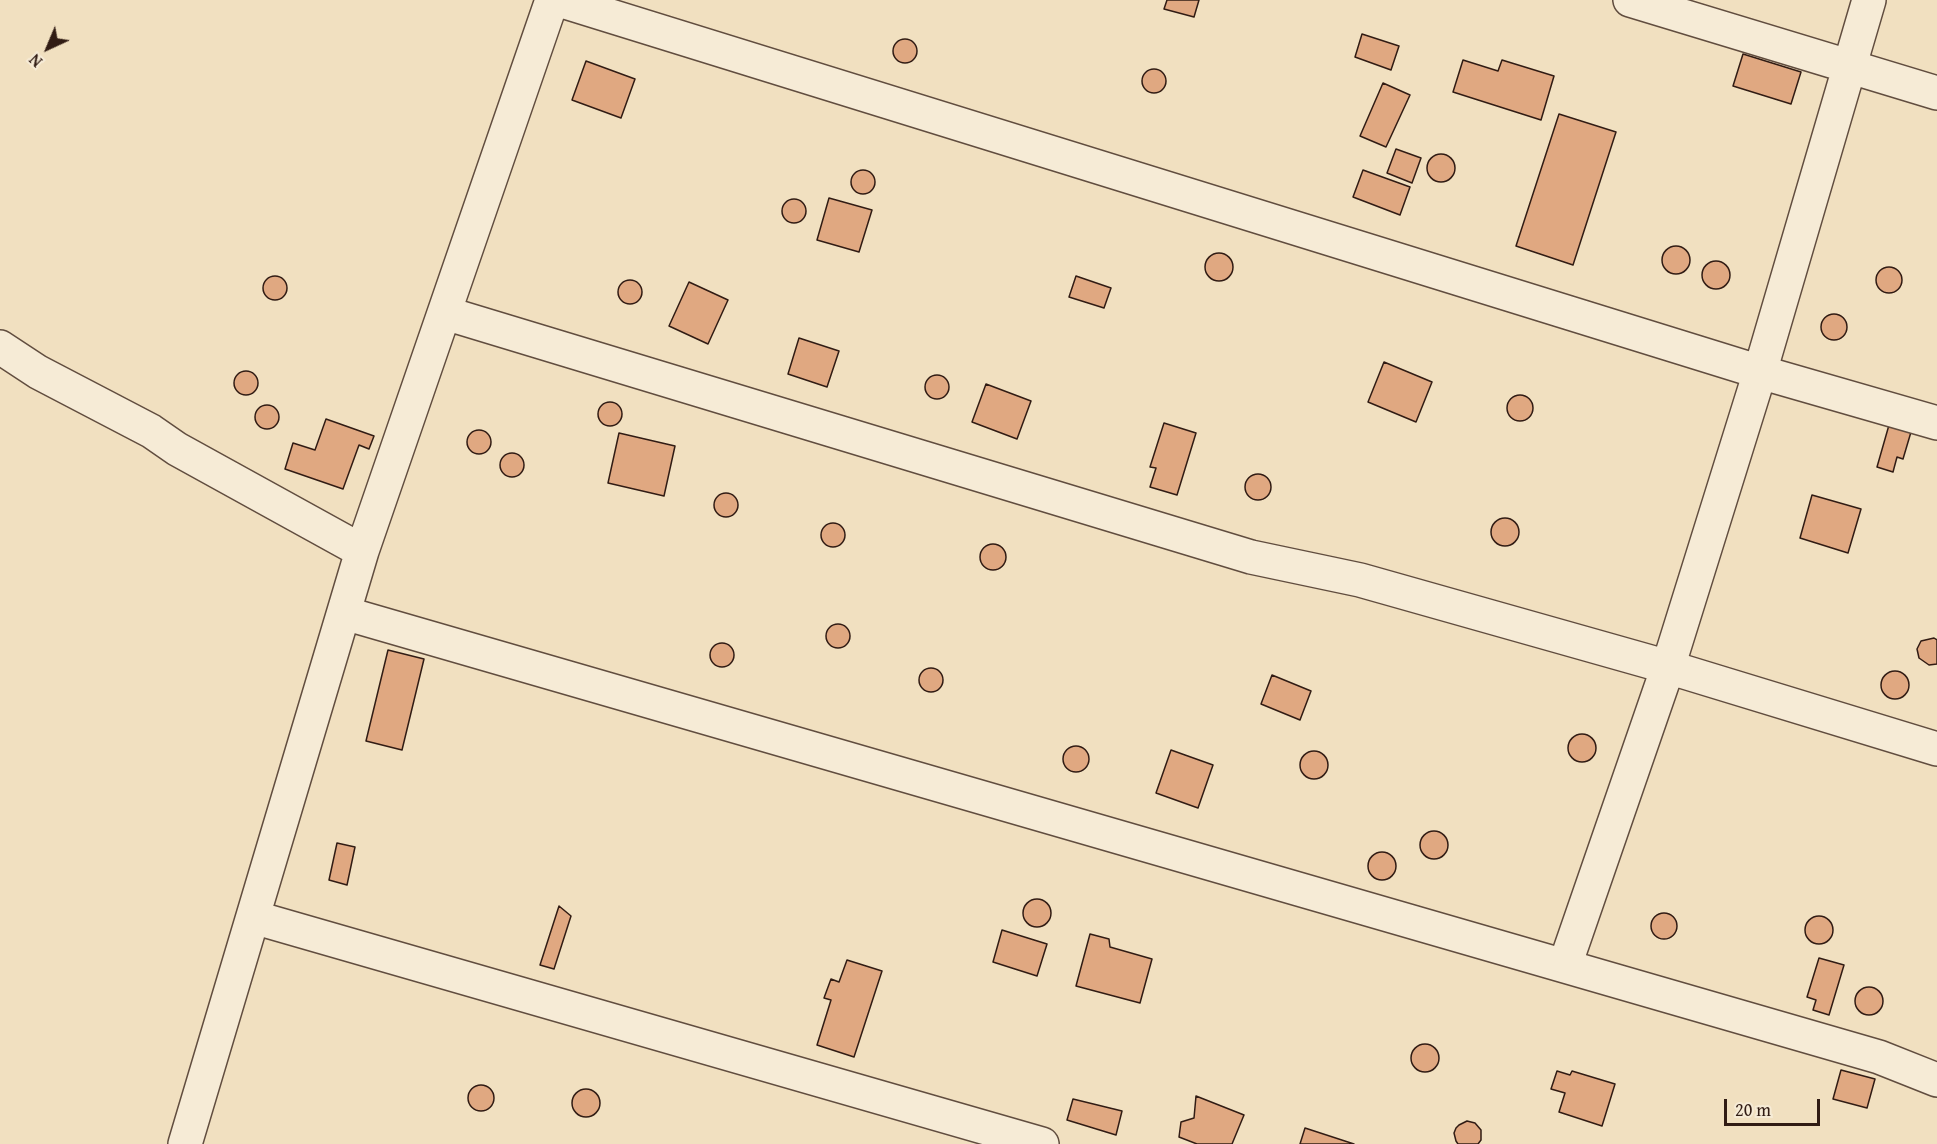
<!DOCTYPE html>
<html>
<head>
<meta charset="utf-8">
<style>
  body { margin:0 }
  #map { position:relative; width:1937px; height:1144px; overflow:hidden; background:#f1e0c0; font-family:"Gentium Book Plus",serif }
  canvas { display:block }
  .north { position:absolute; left:18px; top:18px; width:60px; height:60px; -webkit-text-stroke:4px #f6ebd6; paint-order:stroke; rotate:224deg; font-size:16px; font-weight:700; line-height:24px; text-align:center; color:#311c14 }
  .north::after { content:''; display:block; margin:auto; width:21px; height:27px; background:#311c14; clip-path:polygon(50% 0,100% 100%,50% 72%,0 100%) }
  .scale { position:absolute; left:1724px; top:1099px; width:96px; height:27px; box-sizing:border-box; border:3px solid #311c14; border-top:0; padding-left:8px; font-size:18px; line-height:21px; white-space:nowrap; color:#311c14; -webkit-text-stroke:4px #f6ebd6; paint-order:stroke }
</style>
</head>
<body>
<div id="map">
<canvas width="1937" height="1144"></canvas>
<div class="north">N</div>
<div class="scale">20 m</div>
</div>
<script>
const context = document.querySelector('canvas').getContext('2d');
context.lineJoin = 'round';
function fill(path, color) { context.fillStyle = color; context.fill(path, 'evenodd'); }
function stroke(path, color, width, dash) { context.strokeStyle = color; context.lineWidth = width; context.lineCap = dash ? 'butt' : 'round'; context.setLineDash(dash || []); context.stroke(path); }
const building = new Path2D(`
  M1167,0H1199L1194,17L1164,9Z
  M1362,34L1399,46L1391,70L1355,57Z
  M893 51a12 12 0 1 1 24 0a12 12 0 1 1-24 0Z
  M1743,54L1801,72L1791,104L1733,86Z
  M1463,60L1498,71L1502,60L1554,76L1541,120L1453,92Z
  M586,61L635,79L621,118L572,100Z
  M1142 81a12 12 0 1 1 24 0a12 12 0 1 1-24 0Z
  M1383,83L1410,95L1386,147L1360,136Z
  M1559,114L1616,132L1573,265L1516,246Z
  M1396,149L1421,158L1412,183L1387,173Z
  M1427 168a14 14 0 1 1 28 0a14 14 0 1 1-28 0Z
  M851 182a12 12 0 1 1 24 0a12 12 0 1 1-24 0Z
  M1363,170L1410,187L1400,215L1353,197Z
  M829,198L872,210L859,252L817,240Z
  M782 211a12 12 0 1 1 24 0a12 12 0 1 1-24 0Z
  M1662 260a14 14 0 1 1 28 0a14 14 0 1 1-28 0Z
  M1205 267a14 14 0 1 1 28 0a14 14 0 1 1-28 0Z
  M1702 275a14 14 0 1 1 28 0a14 14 0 1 1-28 0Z
  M1876 280a13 13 0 1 1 26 0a13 13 0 1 1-26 0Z
  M263 288a12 12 0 1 1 24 0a12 12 0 1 1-24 0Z
  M1076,276L1111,288L1104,308L1069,297Z
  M618 292a12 12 0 1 1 24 0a12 12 0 1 1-24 0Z
  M689,282L728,300L708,344L669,326Z
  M1821 327a13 13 0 1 1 26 0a13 13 0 1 1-26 0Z
  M799,338L839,351L827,387L788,374Z
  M1384,362L1432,382L1416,422L1368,402Z
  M234 383a12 12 0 1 1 24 0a12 12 0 1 1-24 0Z
  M925 387a12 12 0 1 1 24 0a12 12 0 1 1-24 0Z
  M986,384L1031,401L1017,439L972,422Z
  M1507 408a13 13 0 1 1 26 0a13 13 0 1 1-26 0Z
  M598 414a12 12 0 1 1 24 0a12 12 0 1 1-24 0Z
  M255 417a12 12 0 1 1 24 0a12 12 0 1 1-24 0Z
  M326,419L374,436L369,449L359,445L343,489L285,469L293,443L315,450Z
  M1164,423L1196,433L1177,495L1150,487L1156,468L1150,467Z
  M1889,425L1911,432L1903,459L1897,457L1893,472L1877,467Z
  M467 442a12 12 0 1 1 24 0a12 12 0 1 1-24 0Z
  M619,433L675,446L664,496L608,483Z
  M500 465a12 12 0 1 1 24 0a12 12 0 1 1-24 0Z
  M1245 487a13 13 0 1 1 26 0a13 13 0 1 1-26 0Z
  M714 505a12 12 0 1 1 24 0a12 12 0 1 1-24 0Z
  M1812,495L1861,509L1848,553L1800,538Z
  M1491 532a14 14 0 1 1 28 0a14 14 0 1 1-28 0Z
  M821 535a12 12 0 1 1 24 0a12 12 0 1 1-24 0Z
  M980 557a13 13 0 1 1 26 0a13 13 0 1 1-26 0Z
  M826 636a12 12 0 1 1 24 0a12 12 0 1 1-24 0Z
  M1934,638L1937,640V664L1929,665L1919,658L1917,649L1921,641Z
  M710 655a12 12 0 1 1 24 0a12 12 0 1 1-24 0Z
  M388,650L424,659L402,750L366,741Z
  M919 680a12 12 0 1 1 24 0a12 12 0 1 1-24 0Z
  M1881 685a14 14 0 1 1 28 0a14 14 0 1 1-28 0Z
  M1272,675L1311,691L1300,720L1261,704Z
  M1568 748a14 14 0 1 1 28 0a14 14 0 1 1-28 0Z
  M1063 759a13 13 0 1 1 26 0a13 13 0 1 1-26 0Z
  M1171,750L1213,765L1198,808L1156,793Z
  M1300 765a14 14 0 1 1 28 0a14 14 0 1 1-28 0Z
  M1420 845a14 14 0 1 1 28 0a14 14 0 1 1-28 0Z
  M337,843L355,847L347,885L329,880Z
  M1368 866a14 14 0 1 1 28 0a14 14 0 1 1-28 0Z
  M1023 913a14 14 0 1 1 28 0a14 14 0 1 1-28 0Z
  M559,906L571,916L554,969L540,965Z
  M1651 926a13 13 0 1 1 26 0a13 13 0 1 1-26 0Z
  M1805 930a14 14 0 1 1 28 0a14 14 0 1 1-28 0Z
  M1002,930L1047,944L1037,976L993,962Z
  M1090,934L1109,939L1110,947L1152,959L1140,1003L1076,986Z
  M1819,958L1844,965L1829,1015L1813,1010L1816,1000L1807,997Z
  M847,960L882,971L854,1057L817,1045L831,1000L824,998L831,979L839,982Z
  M1855 1001a14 14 0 1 1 28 0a14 14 0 1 1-28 0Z
  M1411 1058a14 14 0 1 1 28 0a14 14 0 1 1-28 0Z
  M1841,1070L1875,1079L1867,1108L1833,1099Z
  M1557,1071L1570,1075L1572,1071L1615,1084L1602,1126L1559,1112L1565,1093L1551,1089Z
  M468 1098a13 13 0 1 1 26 0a13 13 0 1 1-26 0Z
  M572 1103a14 14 0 1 1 28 0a14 14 0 1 1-28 0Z
  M1196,1096L1244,1115L1232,1144H1197L1179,1137L1181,1122L1194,1118Z
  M1073,1099L1122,1111L1116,1135L1067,1120Z
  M1467,1121L1475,1123L1481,1130V1140L1478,1144H1458L1456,1141L1454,1133L1456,1128L1459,1125Z
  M1305,1128L1354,1144H1300Z`);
fill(building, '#e0a881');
stroke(building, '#311c14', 1.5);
const street = new Path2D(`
  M559,0L1760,372L1937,423
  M1630,0L1937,93
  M445,313L1251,557L1360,580L1668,667L1937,749
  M0,347L38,372L151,431L177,449L362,551
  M344,613L1879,1057L1937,1080
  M253,917L1042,1144
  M1565,965L1668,667L1760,372L1869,0
  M185,1144L362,551L552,0`);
stroke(street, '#614d3f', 36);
stroke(street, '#f6ebd6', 33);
</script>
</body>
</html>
